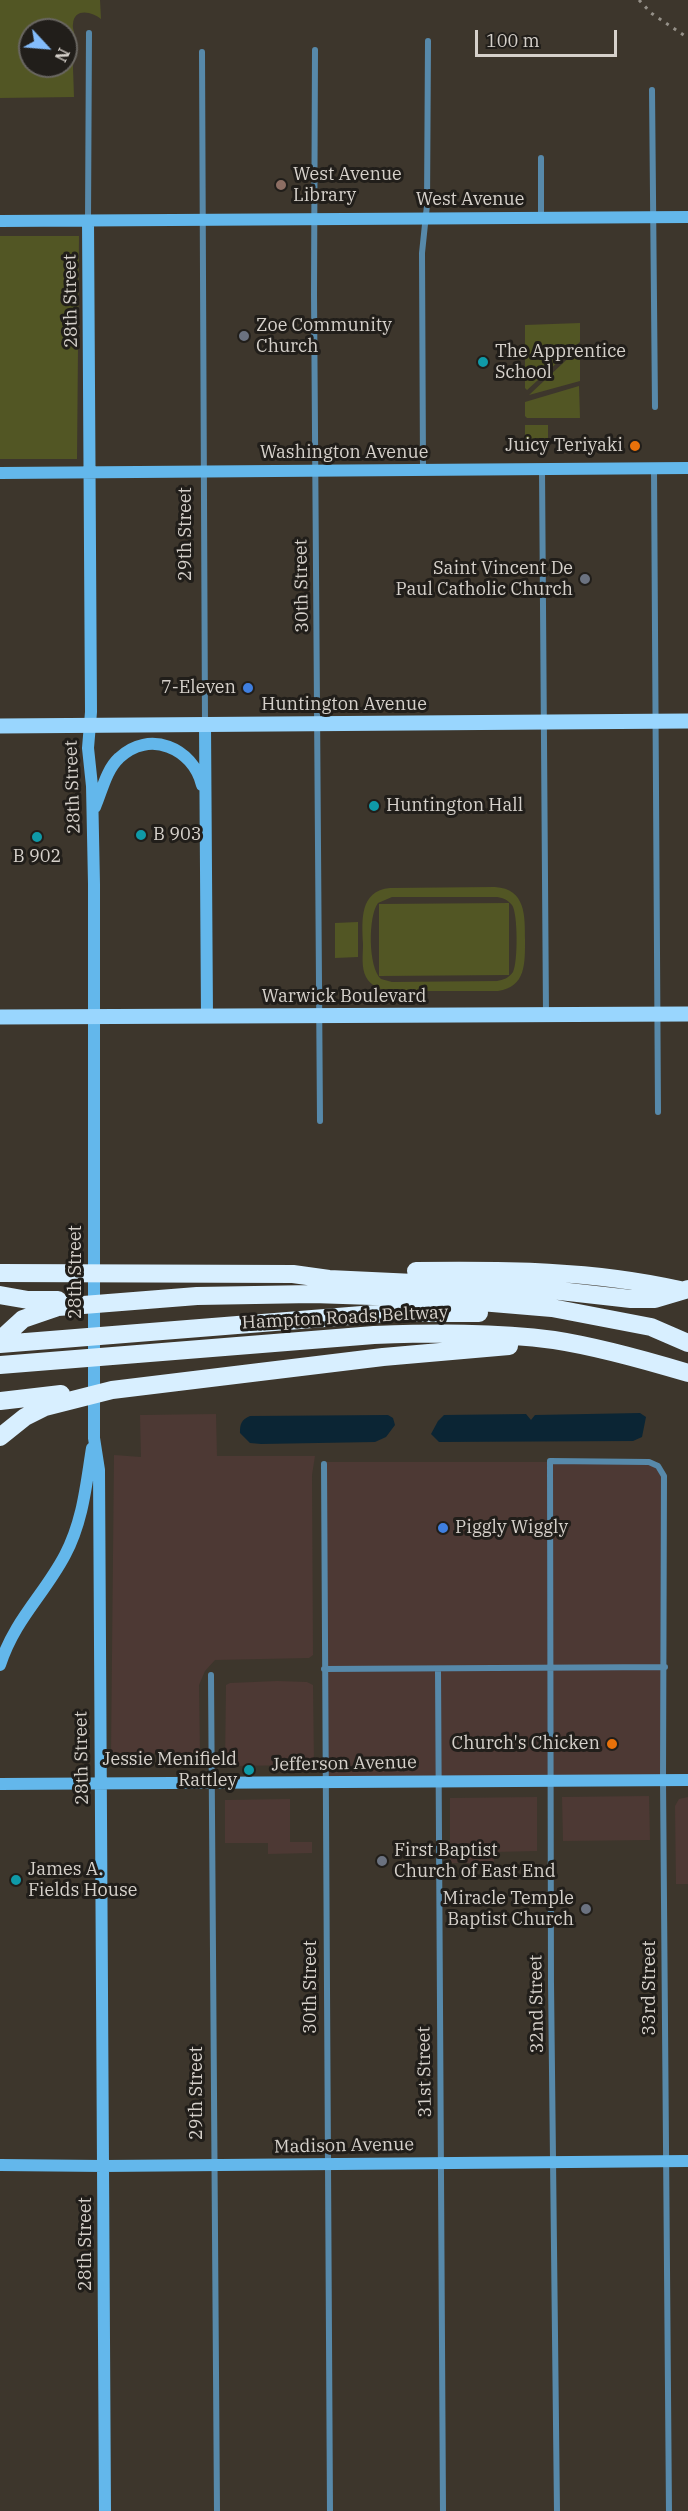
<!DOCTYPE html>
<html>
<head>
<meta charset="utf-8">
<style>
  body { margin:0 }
  #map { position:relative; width:688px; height:2511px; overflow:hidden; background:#3d362c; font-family:"IBM Plex Serif",serif }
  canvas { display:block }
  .north { position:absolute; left:18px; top:18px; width:60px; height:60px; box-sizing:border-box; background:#211e1a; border:2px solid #696661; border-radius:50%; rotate:116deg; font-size:16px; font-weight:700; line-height:24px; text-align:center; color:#d6d1cb }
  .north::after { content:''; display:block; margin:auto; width:21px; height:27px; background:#83bcfb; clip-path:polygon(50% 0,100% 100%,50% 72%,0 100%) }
  .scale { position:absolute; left:475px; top:30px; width:142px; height:27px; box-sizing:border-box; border:3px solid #d6d1cb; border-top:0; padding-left:8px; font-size:18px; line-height:21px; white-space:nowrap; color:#d6d1cb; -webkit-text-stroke:4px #211e1a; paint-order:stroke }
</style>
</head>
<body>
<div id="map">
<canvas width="688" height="2511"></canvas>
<div class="north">N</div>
<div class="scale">100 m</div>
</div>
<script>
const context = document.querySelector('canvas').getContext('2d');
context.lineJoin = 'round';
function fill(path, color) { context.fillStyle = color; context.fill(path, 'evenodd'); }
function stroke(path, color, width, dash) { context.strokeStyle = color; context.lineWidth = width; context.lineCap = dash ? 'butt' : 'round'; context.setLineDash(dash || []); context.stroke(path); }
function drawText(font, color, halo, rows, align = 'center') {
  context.font = font + ' "IBM Plex Serif",serif'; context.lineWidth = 6; context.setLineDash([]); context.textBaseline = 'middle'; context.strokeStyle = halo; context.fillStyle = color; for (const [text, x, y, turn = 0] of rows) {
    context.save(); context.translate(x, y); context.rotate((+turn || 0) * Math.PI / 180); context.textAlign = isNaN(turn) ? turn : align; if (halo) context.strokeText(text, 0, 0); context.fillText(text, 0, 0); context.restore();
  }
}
fill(new Path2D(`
  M216,1414L217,1456H315L312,1475L313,1655L309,1658L215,1660L205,1671L199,1685L200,1753L111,1754L114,1455L141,1457L140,1415Z
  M324,1462H651L661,1470L663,1780L325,1782Z
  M277,1681L307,1682L313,1685L314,1765L225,1766L226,1685L230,1683Z
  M649,1796L650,1840L563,1841L562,1797Z
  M537,1797V1851L494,1852V1863H450V1798Z
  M688,1797V1884H676L675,1806L679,1799Z
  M290,1799V1842H312V1853L268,1854V1843H225V1800Z`), '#4d3934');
fill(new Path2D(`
  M0,0H100L101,19C93,12 74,7 73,24C72,28 75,33 75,39H72L74,97L0,98ZM30,30H66V66H30Z
  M0,236H79L77,459H0Z
  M580,323V342L527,390L525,388V325Z
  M578,349L580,350V381L529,395Z
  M579,386L580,418H527L525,416V402Z
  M525,425H548V451H525Z
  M390,888L495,887C526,889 525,916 525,940C525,963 526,987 498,991H390C380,990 371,986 366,977C361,967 363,955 363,944C362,921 359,891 390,888ZM392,897H495C501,897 507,899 512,905C518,913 518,963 513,972C509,978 503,980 497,981L392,982L381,979C368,968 368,916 378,903Z
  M509,903V975L379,976V904Z
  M358,922V957L335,958V923Z`), '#525624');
fill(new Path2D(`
  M640,1413L646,1417L642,1437L633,1441L439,1442L431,1434L438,1421L444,1415L526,1414L531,1420L535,1415Z
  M388,1415L393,1418L395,1425L386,1437L375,1442L261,1444L250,1443L240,1433C240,1424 241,1420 250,1416Z`), '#0b2534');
stroke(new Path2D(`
  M315,50L314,294L320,1121
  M202,52L205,723
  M652,90L655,407
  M541,217V158
  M88,220L89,33
  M423,469L422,253L427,205L428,41
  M542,469L546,1015
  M654,469L658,1112
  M324,1464L330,2511
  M324,1669L665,1667
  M438,1669L443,2511
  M211,1675L217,2511
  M557,2511L551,1983L550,1461L649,1462L658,1466L664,1476L663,1780L669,2511`), '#5789aa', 6);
stroke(new Path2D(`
  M0,221L688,217
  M88,221L91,712L88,748L92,786L94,884V1438L99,1470L105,2511
  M0,473L688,468
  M205,725L207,1016
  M95,807C102,791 106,770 119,758C149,729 193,748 202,785
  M0,1665C15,1619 44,1595 65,1555C83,1521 86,1485 92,1448
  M0,1784L688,1780
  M0,2165L104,2166L688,2161`), '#63b7eb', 12);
stroke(new Path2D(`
  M0,726L688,721
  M0,1017L688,1014`), '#99d6fe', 15);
stroke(new Path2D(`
  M416,1271C505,1270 592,1270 680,1290
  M0,1273L293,1274L329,1279L542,1289L631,1299H655L688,1289
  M0,1295L28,1300H58
  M0,1340L23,1319L58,1307L197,1296L313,1294L433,1298L552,1308L651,1327L688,1343
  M0,1344L387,1313H479
  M0,1365L374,1335C434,1333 494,1332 554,1340C599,1347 645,1360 688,1373
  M0,1401L61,1394
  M0,1437L25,1417L45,1407L112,1390L383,1357L509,1346`), '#d8efff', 18);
stroke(new Path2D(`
  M639,0L651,13L688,38`), '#959088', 3, [3, 6]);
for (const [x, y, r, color] of [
  [281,185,6,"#8d6e63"],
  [244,336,6,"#6b7280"],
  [483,362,6,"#0f9aa8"],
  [635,446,6,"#e8710a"],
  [585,579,6,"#6b7280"],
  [248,688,6,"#3f7fe0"],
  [374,806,6,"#0f9aa8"],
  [141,835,6,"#0f9aa8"],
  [37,837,6,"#0f9aa8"],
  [443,1528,6,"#3f7fe0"],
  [612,1744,6,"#e8710a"],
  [249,1770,6,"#0f9aa8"],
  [382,1861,6,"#6b7280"],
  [16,1880,6,"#0f9aa8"],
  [586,1909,6,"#6b7280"]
]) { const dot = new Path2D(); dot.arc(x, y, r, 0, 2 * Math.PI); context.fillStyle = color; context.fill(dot); stroke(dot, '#211e1a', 2); }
drawText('18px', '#d6d1cb', '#211e1a', [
  ["West Avenue",293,175],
  ["Library",293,196],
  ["Zoe Community",256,326],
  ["Church",256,347],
  ["The Apprentice",495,352],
  ["School",495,373],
  ["Juicy Teriyaki",623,446,"right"],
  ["Saint Vincent De",573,569,"right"],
  ["Paul Catholic Church",573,590,"right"],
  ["7-Eleven",236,688,"right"],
  ["Huntington Hall",386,806],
  ["B 903",153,835],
  ["B 902",37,857,"center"],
  ["Piggly Wiggly",455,1528],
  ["Church's Chicken",600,1744,"right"],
  ["Jessie Menifield",237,1760,"right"],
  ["Rattley",237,1781,"right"],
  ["First Baptist",394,1851],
  ["Church of East End",394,1872],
  ["James A.",28,1870],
  ["Fields House",28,1891],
  ["Miracle Temple",574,1899,"right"],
  ["Baptist Church",574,1920,"right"]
], 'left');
drawText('18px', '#d6d1cb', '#211e1a', [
  ["West Avenue",470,200],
  ["28th Street",71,301,-91],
  ["Washington Avenue",344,453],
  ["29th Street",186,534,-90],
  ["30th Street",302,586,-91],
  ["Huntington Avenue",344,705],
  ["28th Street",73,787,-92],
  ["Warwick Boulevard",344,997],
  ["28th Street",76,1272,-90],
  ["Hampton Roads Beltway",345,1318,-3],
  ["28th Street",82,1758,-91],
  ["Jefferson Avenue",344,1764,-1],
  ["30th Street",311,1987,-90],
  ["33rd Street",650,1988,-90],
  ["32nd Street",537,2004,-91],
  ["31st Street",425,2072,-91],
  ["29th Street",197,2093,-90],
  ["Madison Avenue",344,2146,-1],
  ["28th Street",86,2244,-90]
]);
</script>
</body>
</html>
